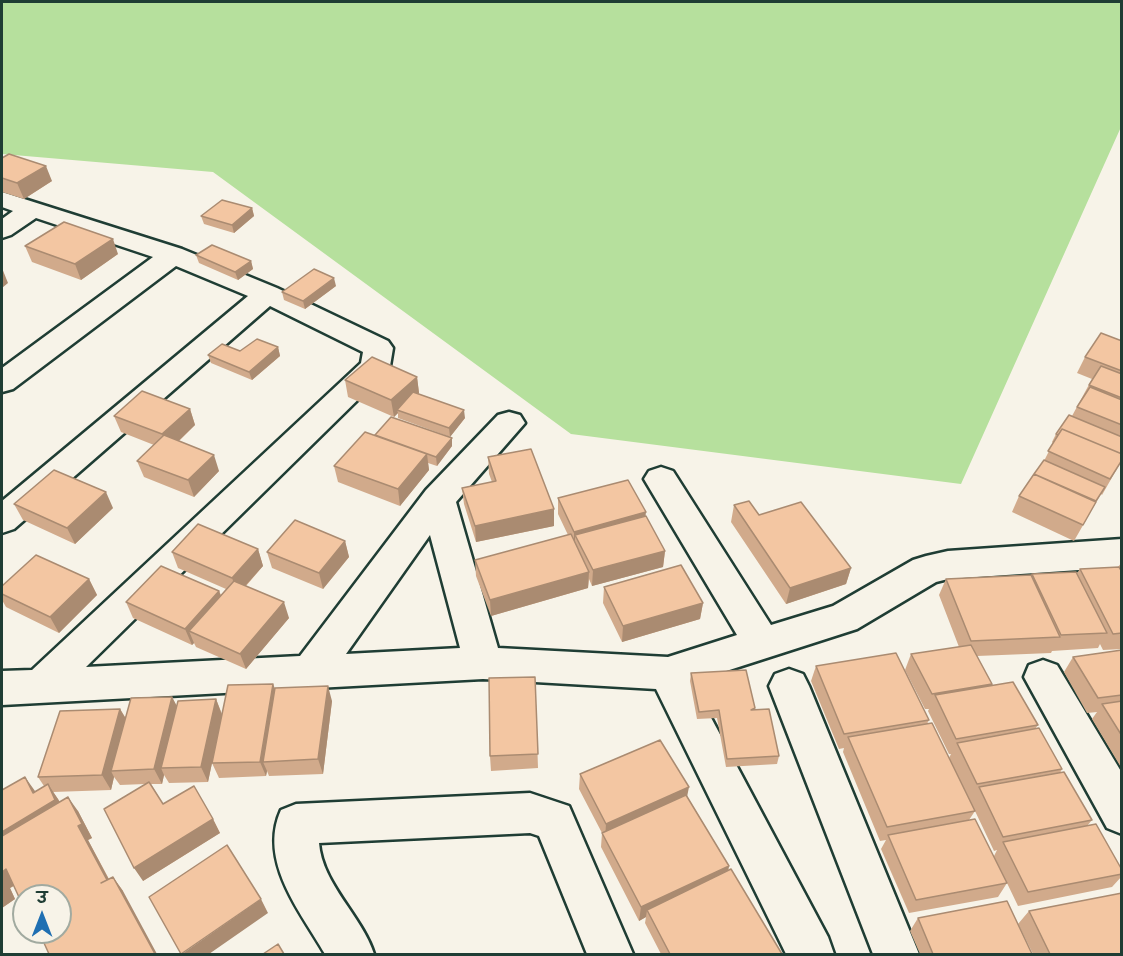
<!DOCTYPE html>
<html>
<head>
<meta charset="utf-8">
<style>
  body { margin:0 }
  #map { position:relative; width:1123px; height:956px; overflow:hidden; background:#f7f3e8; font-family:Itim,"Playpen Sans Deva",sans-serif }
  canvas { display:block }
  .frame { position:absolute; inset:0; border:3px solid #1f3d34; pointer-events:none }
  .north { position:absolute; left:12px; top:884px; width:60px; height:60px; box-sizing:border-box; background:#f7f3e8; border:2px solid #a1aaa0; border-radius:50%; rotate:0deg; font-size:16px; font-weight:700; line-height:24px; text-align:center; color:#1f3d34 }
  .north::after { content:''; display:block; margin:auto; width:21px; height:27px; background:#1f6fb2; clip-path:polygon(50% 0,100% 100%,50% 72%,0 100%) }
</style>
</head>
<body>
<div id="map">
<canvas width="1123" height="956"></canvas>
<div class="frame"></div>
<div class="north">उ</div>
</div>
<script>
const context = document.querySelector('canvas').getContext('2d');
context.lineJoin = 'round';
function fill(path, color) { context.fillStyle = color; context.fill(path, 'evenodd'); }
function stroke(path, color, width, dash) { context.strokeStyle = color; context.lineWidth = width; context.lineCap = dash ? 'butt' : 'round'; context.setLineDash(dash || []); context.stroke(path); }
fill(new Path2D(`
  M2,2H1121V127L961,484L571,434L213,172L2,154Z`), '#b6e09d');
const minor = new Path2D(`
  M2,192L182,249L277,288L388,341L393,348L390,366L385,373L86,667L300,656L426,490L498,415L509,412L520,415L525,423L456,502L498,648L668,657L737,635L644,479L649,471L661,467L673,471L771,625L833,606L913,560L926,556L948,551L1122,539V567L948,579L936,582L857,629L692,682L828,937L834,954H786L656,689L483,679L2,705V671L32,670L361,363L363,352L270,306L14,529L2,533V501L248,296L176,266L13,389L2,392V368L153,257L36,218L11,235L2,238V219L13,211L2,207ZM430,535L460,648L346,654Z
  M1043,660L1057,665L1122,773V834L1107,828L1024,677L1029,665Z
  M789,669L803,674L809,686L919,954H873L769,686L775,674Z
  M530,793L569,806L633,954H587L539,836L530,833L319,843C322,884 362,916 374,954H325C300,911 258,861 281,810L296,804Z`);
stroke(minor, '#1f3d34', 5);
fill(minor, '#f7f3e8');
fill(new Path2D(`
  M2,158L52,181L24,199L2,192Z
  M252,208L254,216L234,233L204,224L201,216Z
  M25,246L118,254L81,280L32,262Z
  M196,255L251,261L253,269L238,280L199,263Z
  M336,286L305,309L284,300L282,292Z
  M1122,341V460L1102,495L1101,494L1094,506L1074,541L1012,512L1019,496L1044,461L1053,443L1052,442L1056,434L1072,416L1092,379L1077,373L1085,357Z
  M278,347L280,356L252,380L211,363L208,355Z
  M417,377L419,393L418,394L465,418L450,437L398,418V413L394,417L348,397L345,380Z
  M190,409L195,425L179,441L219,471L194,497L144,477L137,461L154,445L121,432L114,416Z
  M375,435L452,446L437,466L428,463L429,470L400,506L338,482L334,466Z
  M488,457L554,526L476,542L464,504L462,488L492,482L489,474Z
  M558,498L645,517L665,551L663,567L592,586L589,579L588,588L491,616L476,576L475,560L568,535L558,514Z
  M14,504L113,508L75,544L23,520Z
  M734,505L759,515L851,568L846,584L786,604L731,522Z
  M345,541L349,557L323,589L272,568L267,552Z
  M258,549L263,566L246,586L289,618L246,669L196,647L194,643L192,645L133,618L126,602L219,591L221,595L226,589L178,568L172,552Z
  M1122,562V649L1103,650L1100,644L1098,648L1052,651L1051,653L977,656L992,684L991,686L1038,725L1035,729L1062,769L1060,773L1092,820L1087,826L1122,870V876L1112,887L1018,906L1007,883L998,897L909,913L881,849L886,840L880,841L843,752L844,748L839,749L811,681L816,666L929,720L927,724L949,758L951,754H949L928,711L929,709H925L905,670L911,654L959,647L939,595L946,579L1031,576L1032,574L1077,573L1080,569L1118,567ZM975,811L994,851L997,850L994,856L969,820Z
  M89,579L97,595L59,633L6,607L2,600V586Z
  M604,587L703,603L700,619L622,642L603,603Z
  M1122,650V769L1092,719L1097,712L1087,713L1064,672L1073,657Z
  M691,673L755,708V709L779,756L777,764L726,767L717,718L697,719L690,681Z
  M535,677L538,768L491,771L490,756Z
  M273,684L275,689L332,701L323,774L269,776L267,771L266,776L219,778L212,763L208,782L169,783L164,775L162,784H151L163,804L213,819L220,833L143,881L145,784L120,785L114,777L111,790L53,792L60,802L78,811L92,838L88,840L109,879L113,877L123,891L41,937L14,886L10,888L15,899L2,908V790L36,792L44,786L38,777L120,709L125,717L172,697L176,705L216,699L222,714Z
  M580,774L687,796L729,866L728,871L782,954H661L645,923L646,917L639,921L601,847L602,833L579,789Z
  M1029,911L1122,954H1033L1018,924Z
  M918,918L1032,954H920L910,931Z`), '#d1aa8b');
fill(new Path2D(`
  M46,166L52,181L24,199L17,183Z
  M252,208L254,216L234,233L232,225Z
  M113,239L118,254L81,280L75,264Z
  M251,261L253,269L238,280L235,272Z
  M2,268L8,283L2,288Z
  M334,278L336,286L305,309L303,301Z
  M278,347L280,356L252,380L249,372Z
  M417,377L419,393L400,411L397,410L398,413L394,417L391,400Z
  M190,409L195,425L168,451L162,434Z
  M464,410L465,418L450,437L449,428Z
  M452,438V446L437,466L436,457Z
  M427,454L429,470L400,506L398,489Z
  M214,455L219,471L194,497L188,480Z
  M106,492L113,508L75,544L67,528Z
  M554,509V526L476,542L475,526Z
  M646,512L644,529L575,535V548H574V532Z
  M345,541L349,557L323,589L319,573Z
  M258,549L263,566L238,594L232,578Z
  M665,551L663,567L592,586L593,570Z
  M851,568L846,584L786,604L790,588Z
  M589,572L588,588L491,616L490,600Z
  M89,579L97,595L59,633L50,617Z
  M219,591L225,607L189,631L194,643L192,645L185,629Z
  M284,602L289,618L246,669L240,654Z
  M703,603L700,619L622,642L623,626Z
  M273,684L279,699L263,762L267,771L266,776L260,762Z
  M328,686L332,701L323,774L318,759Z
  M172,697L180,712L161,768L164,775L162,784L154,769Z
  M216,699L222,715L208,782L201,767Z
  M120,709L129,724L111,771L114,777L111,790L102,775Z
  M25,777L35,791L43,807L48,784L58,799L66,814L2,853V832L33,793Z
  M689,787L686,802L605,839L606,824Z
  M68,797L78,811L92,838L88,840L116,893L111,897L78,826Z
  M213,819L220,833L143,881L134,868Z
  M729,866L726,880L647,910L646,917L639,921L641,907Z
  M6,869L18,883L10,888L15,899L2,908V872Z
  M113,877L123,891L157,954H155Z
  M261,899L268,913L209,954H182Z`), '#aa8b71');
const building = new Path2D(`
  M9,154L46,166L17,183L2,178V158Z
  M222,200L252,208L232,225L201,216Z
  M64,222L113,239L75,264L25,246Z
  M212,245L251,261L235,272L196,255Z
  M314,269L334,278L303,301L282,292Z
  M1101,333L1122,341V371L1085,357Z
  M257,339L278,347L249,372L208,355L222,344L240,351Z
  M372,357L417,377L391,400L345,380Z
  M1101,366L1122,374V398L1089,385Z
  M1090,387L1122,400V425L1077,407Z
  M142,391L190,409L162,434L114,416Z
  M413,392L464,410L449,428L397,410Z
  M1069,415L1122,437V454L1062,429L1058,435L1056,434Z
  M391,417L452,438L436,457L375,435Z
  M1062,429L1122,454V460L1110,479L1048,451Z
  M365,432L427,454L398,489L334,466Z
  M164,435L214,455L188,480L137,461Z
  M531,449L554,509L475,526L462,488L496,481L488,457Z
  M1044,460L1105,487L1096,501L1034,474Z
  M54,470L106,492L67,528L14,504Z
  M1034,474L1096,502L1083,525L1019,496Z
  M628,480L646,512L574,532L558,498Z
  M749,501L759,515L801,502L851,568L790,588L734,505Z
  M646,516L665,551L593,570L575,535Z
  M295,520L345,541L319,573L267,552Z
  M198,524L258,549L232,578L172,552Z
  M571,534L589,572L490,600L475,560Z
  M36,555L89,579L50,617L2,594V586Z
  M681,565L703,603L623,626L604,587Z
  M161,566L219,591L185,629L126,602Z
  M1119,567L1122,572V633L1113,634L1080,569Z
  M1076,572L1107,633L1061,635L1032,574Z
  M1031,575L1060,637L971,641L946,579Z
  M234,581L284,602L240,654L189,631Z
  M971,645L992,684L932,694L911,654Z
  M1122,650V695L1098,698L1073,657Z
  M896,653L929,720L844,734L816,666Z
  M746,670L755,708L751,710L769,709L779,756L727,759L719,710L699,712L691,673Z
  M535,677L538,754L490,756L489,678Z
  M1013,682L1038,725L956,739L935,695Z
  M273,684L260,762L212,763L228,685Z
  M328,686L318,759L263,762L275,688Z
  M172,697L154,769L111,771L131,698Z
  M216,699L201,767L161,768L178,701Z
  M1122,701V736L1102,704Z
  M120,709L102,775L38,777L60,711Z
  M932,723L975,811L887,827L848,737Z
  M1039,728L1062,769L977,784L957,743Z
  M660,740L689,787L606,824L580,774Z
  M1064,772L1092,820L1003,837L979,787Z
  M25,777L33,793L48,784L55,800L2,832V790Z
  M149,782L163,804L194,786L213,819L134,868L104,809Z
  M686,795L729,866L641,907L602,833Z
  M68,797L82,824L78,826L107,880L101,883L113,877L155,954H49L39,932H60V896H24V908L6,869L2,872V836Z
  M975,819L1007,883L916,900L888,835Z
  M1096,824L1122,870V874L1028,892L1003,842Z
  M227,845L261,899L181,954L149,897Z
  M731,869L782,954H670L647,910Z
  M1122,893V954H1050L1029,911Z
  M1007,901L1032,954H933L918,918Z
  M278,944L284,954H263Z`);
fill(building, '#f3c6a2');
stroke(building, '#aa8b71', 1.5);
</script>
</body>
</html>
